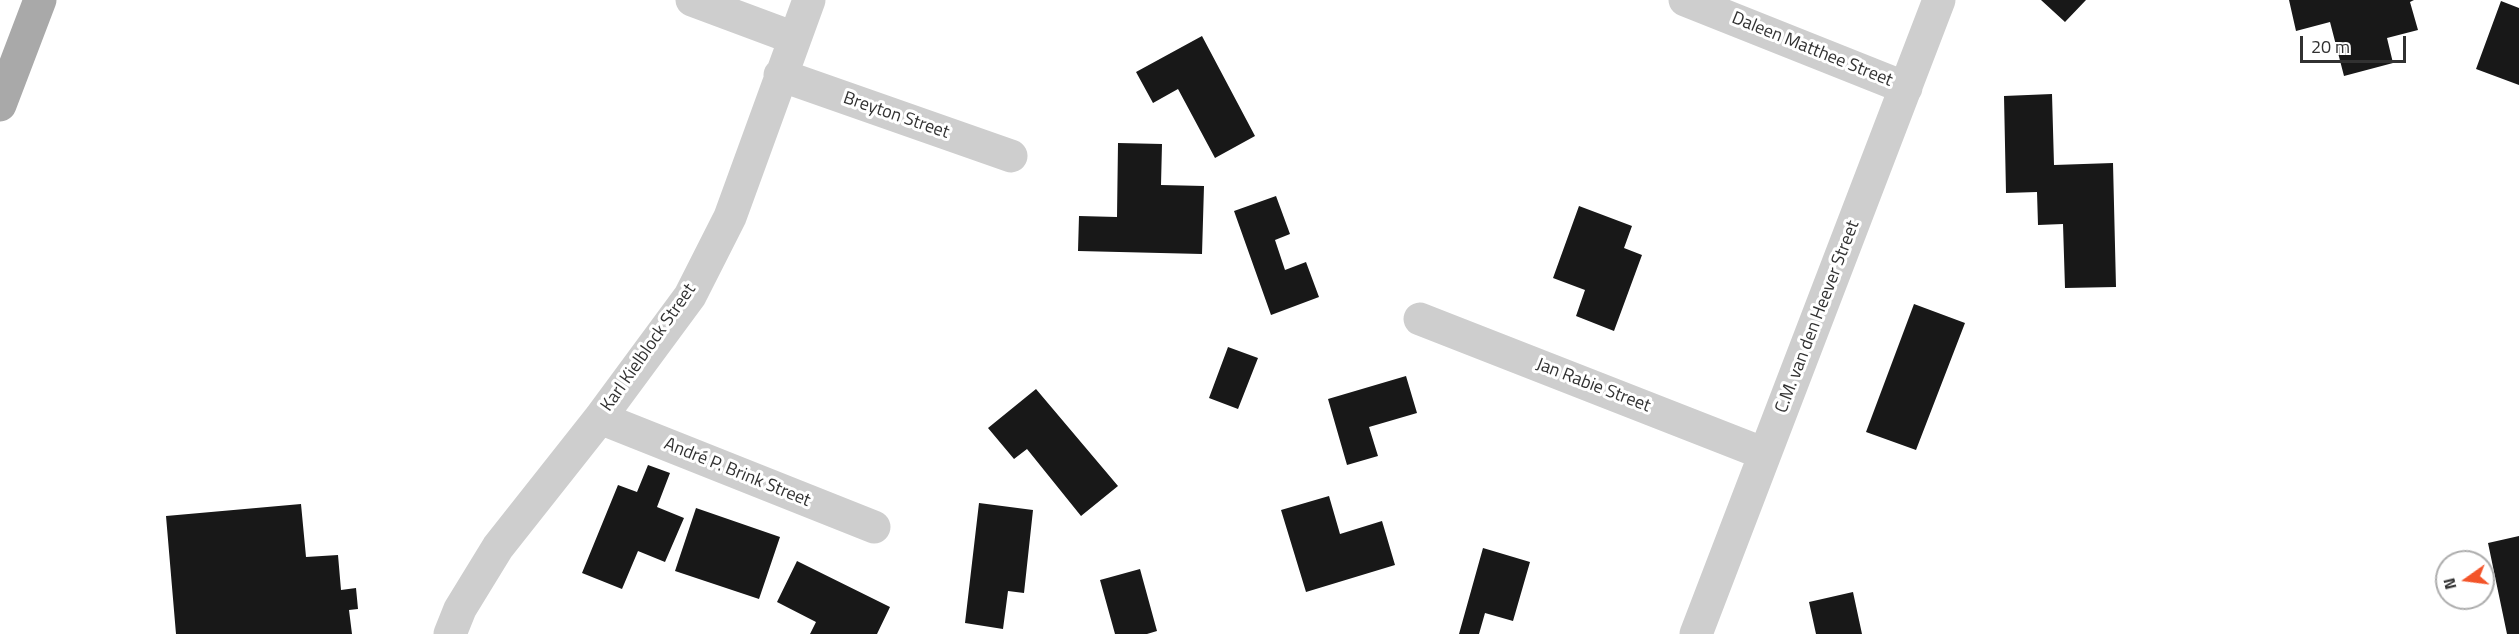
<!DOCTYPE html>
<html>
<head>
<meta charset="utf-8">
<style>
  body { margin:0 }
  #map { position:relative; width:2519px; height:634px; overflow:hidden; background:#fff; font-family:"Titillium Web",sans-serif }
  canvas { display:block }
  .north { position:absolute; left:2435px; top:550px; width:60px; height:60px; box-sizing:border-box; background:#fff; border:2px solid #adadad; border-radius:50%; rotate:256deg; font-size:16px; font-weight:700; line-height:24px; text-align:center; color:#313131 }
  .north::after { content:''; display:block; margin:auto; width:21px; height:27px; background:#f35429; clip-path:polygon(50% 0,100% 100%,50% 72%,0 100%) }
  .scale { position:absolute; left:2300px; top:36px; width:106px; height:27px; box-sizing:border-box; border:3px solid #313131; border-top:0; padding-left:8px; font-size:18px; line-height:21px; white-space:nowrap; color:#313131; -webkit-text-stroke:4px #fff; paint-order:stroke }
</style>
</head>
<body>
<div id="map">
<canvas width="2519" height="634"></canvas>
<div class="north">N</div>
<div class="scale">20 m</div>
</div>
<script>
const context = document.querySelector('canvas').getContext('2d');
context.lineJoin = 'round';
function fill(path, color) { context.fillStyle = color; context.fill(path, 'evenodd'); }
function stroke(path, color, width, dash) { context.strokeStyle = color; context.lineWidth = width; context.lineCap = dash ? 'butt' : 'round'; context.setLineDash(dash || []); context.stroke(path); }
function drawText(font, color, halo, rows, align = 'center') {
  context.font = font + ' "Titillium Web",sans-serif'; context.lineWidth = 6; context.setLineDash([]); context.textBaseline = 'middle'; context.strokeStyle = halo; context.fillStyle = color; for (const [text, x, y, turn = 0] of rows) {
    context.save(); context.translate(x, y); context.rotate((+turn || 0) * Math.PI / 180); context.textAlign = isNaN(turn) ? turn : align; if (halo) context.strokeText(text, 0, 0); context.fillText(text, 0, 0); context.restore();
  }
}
fill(new Path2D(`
  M2041,0H2086L2065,22Z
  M2289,0H2414L2410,2L2418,30L2387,38L2393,63L2344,76L2330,22L2296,31Z
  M2501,1L2519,8V85L2476,69Z
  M1202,36L1255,136L1215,158L1178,89L1153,103L1136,72Z
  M2052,94L2054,165L2113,163L2116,287L2065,288L2063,224L2038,225L2037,192L2006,193L2004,96Z
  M1118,143L1162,144L1161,185L1204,186L1202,254L1078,251L1079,216L1117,217Z
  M1276,196L1290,234L1275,240L1285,270L1306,262L1319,297L1271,315L1234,211Z
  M1579,206L1632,226L1624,248L1642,255L1614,331L1576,316L1585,290L1553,278Z
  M1914,304L1965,323L1916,450L1866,432Z
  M1228,347L1258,358L1238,409L1209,398Z
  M1406,376L1417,413L1369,427L1378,456L1347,465L1328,399Z
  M1036,389L1118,486L1081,516L1027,449L1014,459L988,428Z
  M648,465L670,473L657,507L684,518L665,562L638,551L622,589L582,573L618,485L637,492Z
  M1329,496L1340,534L1382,521L1395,565L1306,592L1281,510Z
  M979,503L1033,510L1024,593L1008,591L1003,629L965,623Z
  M301,504L306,557L338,555L341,590L356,588L358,609L349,610L352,634H176L166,516Z
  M696,508L780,537L759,599L675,571Z
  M2519,536V634H2507L2488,543Z
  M1483,548L1530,562L1513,621L1485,613L1479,634H1459Z
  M797,561L890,607L877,634H810L816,622L777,602Z
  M1140,569L1157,631L1147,634H1115L1100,580Z
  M1853,592L1862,634H1816L1809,602Z`), '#181818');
stroke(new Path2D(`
  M692,0L794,38
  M1685,0L1906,88
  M780,75L1011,156
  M1420,319L1765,454
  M600,418L874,527
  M450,634L460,609L498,547L600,418L690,296L730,217L809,0
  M1696,634L1939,0`), '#cecece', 33);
stroke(new Path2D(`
  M0,105L40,0`), '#a9a9a9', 33);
drawText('18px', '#313131', '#fff', [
  ["Daleen Matthee Street",1812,50,22],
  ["Breyton Street",896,116,19],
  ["C.M. van den Heever Street",1818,317,-69],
  ["Karl Kielblock Street",649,348,-55],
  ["Jan Rabie Street",1593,386,21],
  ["André P. Brink Street",737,473,22]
]);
</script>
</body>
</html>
